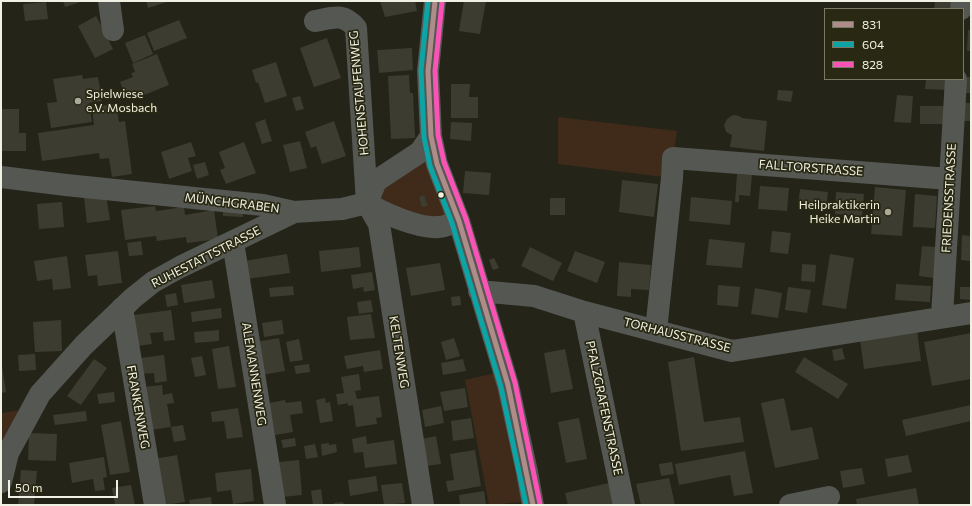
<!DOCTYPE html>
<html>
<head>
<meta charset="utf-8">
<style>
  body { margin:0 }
  #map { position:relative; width:972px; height:506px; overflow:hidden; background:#242418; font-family:Commissioner,sans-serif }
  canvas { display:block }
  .frame { position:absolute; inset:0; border:2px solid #f1f1e3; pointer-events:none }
  .legend { position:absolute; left:824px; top:8px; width:140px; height:72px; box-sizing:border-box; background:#292913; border:1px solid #797966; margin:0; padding:5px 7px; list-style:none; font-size:12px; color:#f1f1e3 }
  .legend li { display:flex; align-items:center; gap:8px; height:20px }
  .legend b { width:20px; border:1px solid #797966 }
  .scale { position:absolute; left:8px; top:480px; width:110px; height:18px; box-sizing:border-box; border:2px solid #f1f1e3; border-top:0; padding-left:5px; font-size:12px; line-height:14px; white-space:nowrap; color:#f1f1e3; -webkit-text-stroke:3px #292913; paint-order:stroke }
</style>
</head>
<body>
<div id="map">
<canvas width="972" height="506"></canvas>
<div class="frame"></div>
<ul class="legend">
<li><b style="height:5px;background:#ae8c89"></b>831</li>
<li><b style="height:5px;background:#0da4a5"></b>604</li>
<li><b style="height:5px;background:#f853b5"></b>828</li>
</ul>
<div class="scale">50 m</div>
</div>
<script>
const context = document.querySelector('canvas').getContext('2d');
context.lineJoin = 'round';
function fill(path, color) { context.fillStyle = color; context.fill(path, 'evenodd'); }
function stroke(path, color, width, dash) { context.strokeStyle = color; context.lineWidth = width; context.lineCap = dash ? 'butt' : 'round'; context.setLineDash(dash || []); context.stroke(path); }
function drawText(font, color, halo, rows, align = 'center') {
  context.font = font + ' Commissioner,sans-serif'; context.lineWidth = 3.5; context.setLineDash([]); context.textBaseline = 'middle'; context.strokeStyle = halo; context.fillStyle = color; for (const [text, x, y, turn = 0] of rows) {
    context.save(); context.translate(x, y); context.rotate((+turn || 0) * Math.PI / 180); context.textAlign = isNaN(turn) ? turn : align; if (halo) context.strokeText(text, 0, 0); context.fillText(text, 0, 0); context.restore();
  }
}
fill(new Path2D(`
  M558,117L677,131L673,158L672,178L558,164Z
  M420,152L459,221L376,209V181Z
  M495,373L523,502L489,505L465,380Z
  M21,410L1,467V413Z`), '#402b1a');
fill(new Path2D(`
  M63,1H83L65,7Z
  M146,1H170L148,8Z
  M380,1H415L417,11L385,17Z
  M464,1H486L480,34L459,31Z
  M935,1H957L956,9H934Z
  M46,2L48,19L25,21L23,4Z
  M96,16L113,49L95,58L78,26Z
  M179,20L187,38L154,51L147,33Z
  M968,30H971V51H967Z
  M145,35L153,54L133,63L125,43Z
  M327,38L341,78L314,87L300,48Z
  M412,48L413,70L379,73L377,50Z
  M157,54L169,85L144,95L142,91L126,97L120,82L133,77L131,73L135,72L132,64Z
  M276,62L287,96L265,103L258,82L256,83L252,70Z
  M82,75L83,79L98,77L102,101L89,103L92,122L51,128L47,103L57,102L53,79Z
  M409,75L410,93H413L415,138L391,139L388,76Z
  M964,77H971V93H964Z
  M926,79H948L947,90L925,89Z
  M451,84H470L469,97H478V118H451Z
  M778,90L793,91L791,102L777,100Z
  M897,95L913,96L911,123L894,122Z
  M300,96L304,109L296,111L292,98Z
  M963,103H971V121H963Z
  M116,104L119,122L125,121L132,174L112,177L109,158L100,159L99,153L42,161L38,133L94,125L92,107Z
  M920,106H947L946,124H920Z
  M2,109H19V133H26V151H1Z
  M733,115L739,116L742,118L767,121L764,151L730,147L732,135L726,132L724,125L727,119Z
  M265,119L272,141L262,144L255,123Z
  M334,121L346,156L322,164L316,146L311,148L305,132Z
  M451,122L472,123L471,141L450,139Z
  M300,141L307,168L290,172L283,145Z
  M191,142L196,156L188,158L192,171L169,179L161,152Z
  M244,142L256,173L226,184L220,170L225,168L219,152Z
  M205,162L209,175L197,179L193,165Z
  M465,171L491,173L489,195L463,193Z
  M737,174L752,175L750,196L739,195V202H735Z
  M622,180L658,184L654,217L619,212Z
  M760,186L789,188L787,211L758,209Z
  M875,187L906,190L902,236L871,234Z
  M800,189L828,192L826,210L798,207Z
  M836,192L864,194L862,216L835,214Z
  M915,194L937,196L935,228L913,227Z
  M106,195L110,220L87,223L84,198Z
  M424,195L428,206L422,207L419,197Z
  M691,197L732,201L730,225L689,221Z
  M550,198H565V215H550Z
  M62,202L64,227L39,229L37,204Z
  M155,206L156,211L184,207L185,215L214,210L218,239L187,243L186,237L157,241L156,236L125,240L121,210Z
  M223,207L243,208V217L223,216Z
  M772,231L791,233L788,254L770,252Z
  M962,235L971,236V261L961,260Z
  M709,239L745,243L742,268L706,265Z
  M141,241L143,255L129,256L127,243Z
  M922,246L936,247L934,278L919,276Z
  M359,247L361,267L321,272L319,251Z
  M530,247L562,263L553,281L521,266Z
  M118,251L122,283L98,286L97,275L88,276L85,255Z
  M575,251L605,262L597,283L567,271Z
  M287,254L290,273L247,279L244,261Z
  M830,254L854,258L846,309L822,305Z
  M67,256L71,288L53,290L52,279L37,281L34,261Z
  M494,258L499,268L493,270L489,260Z
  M619,262L651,265L649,290L631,289V297L617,296Z
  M440,263L445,290L411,296L406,268Z
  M802,264L816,265L815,282L801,281Z
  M372,272L375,290L364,292L363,287L353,289L351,275Z
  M212,280L215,298L184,303L181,285Z
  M896,284L931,286L930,302L895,300Z
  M718,285L740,287L738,307L717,305Z
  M293,286L294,295L270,297L269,288Z
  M788,287L811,290L807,313L785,310Z
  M960,287H971V300L960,299Z
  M755,288L782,293L778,318L751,314Z
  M176,293L178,305L167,307L165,295Z
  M460,296L461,305L452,306L451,297Z
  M371,300L373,312L359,314L357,302Z
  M221,308L222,318L192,322L191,312Z
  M171,310L175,340L164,341L163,332L150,333L152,344L137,346L134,315Z
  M371,314L375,338L350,340L347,317Z
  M61,320L62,351L35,352L33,322Z
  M282,320L284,334L264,337L262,323Z
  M219,330V341L195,343L194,332Z
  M917,330L921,361L864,369L860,339Z
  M971,333V379L932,386L924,342Z
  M279,338L285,371L261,375L256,342Z
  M454,338L460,356L446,360L441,342Z
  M299,339L303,360L290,362L286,342Z
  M229,346L236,387L218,389L212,349Z
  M842,348L845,359L834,361L832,350Z
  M565,349L573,389L551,393L544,353Z
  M380,350L383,369L364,372L363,366L347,369L344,356Z
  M35,354L36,370L19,371L18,355Z
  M164,355L167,381L155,383L154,373L142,374L140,358Z
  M202,356L206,375L195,377L191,358Z
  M694,357L704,422L740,417L744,442L681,451L668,362Z
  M804,357L848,384L838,399L795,372Z
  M1,359L6,392L1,393Z
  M94,359L107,368L81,405L67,396Z
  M463,359L466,371L443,375L441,363Z
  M309,364L310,372L296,374L294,366Z
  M359,374L361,390L355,391L357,399L379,396L382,417L376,418L377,424L356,427L353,405L348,406V403L338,405L336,394L344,393L341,377Z
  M162,385L163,395L172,393L174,403L167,404L171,427L150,430L144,387Z
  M465,388L468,407L444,411L440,392Z
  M114,392L115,402L99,404L97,394Z
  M325,398L326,403L330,402L333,421L320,423L316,400Z
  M784,398L791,431L812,427L819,459L775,468L761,403Z
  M285,400L286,403L301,401L303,413L290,415L293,432L275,435L269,403Z
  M971,405V421L906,436L902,420Z
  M441,406L444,423L425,427L422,410Z
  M238,408L243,437L227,439L224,421L212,422L211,412Z
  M86,411L87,421L55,425L53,415Z
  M471,418L474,438L453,441L451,421Z
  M579,418L587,459L566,463L558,422Z
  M121,421L130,472L110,475L101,425Z
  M183,425L186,440L174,442L171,427Z
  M29,433L57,434L56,461L28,460Z
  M366,436L367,444L394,440L397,464L365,468L363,452L354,453L352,439Z
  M436,436L441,464L426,466L422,439Z
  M295,438L296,446L283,448L281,440Z
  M329,443V445L336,444L337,452L322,456L321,444Z
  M315,444L318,457L306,459L304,446Z
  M475,450L481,486L448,492L446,481L454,480L450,454Z
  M745,451L753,493L734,496L730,475L679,485L675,464Z
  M177,455L185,502L165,505L154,459Z
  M908,455L912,472L888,477L885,459Z
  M104,457L107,477L103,478L105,490L95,491L93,479L72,483L69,463Z
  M299,460L302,495L282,497L279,462Z
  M672,462L674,474L661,476L659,464Z
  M862,468L865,484L843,488L840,471Z
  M251,469L254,501L233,504L231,490L217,492L215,473Z
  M21,470L37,471L34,505H18Z
  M376,476L378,491L350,496L348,480Z
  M669,478L675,505H659V504L641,505L636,484Z
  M402,483L405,503L384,505L381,485Z
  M609,483L614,505H568L565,493Z
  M131,485L135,505H115L112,488Z
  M916,488L919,505H857L856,499Z
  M321,489L323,505H313L311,491Z
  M484,491L486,505H460L459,495Z
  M211,497L212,505H190L189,500Z
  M343,502L344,505H334V503Z`), '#3d3c31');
stroke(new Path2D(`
  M109,1L113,30
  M435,1L428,71L431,136L437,164L459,221L508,385L527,472L533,505
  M961,9L962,1
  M315,21C332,18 343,12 356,28L367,203L379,224L423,505
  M1,177L66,185L263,205L294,212L342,209L367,203L376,181L420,152L431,136
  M367,203C382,213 420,229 438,227C445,227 452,223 459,221
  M233,242L275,505
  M479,291L534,296L584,312L732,351L971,313
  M122,308L155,505
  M584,312L624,505
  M942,316L956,79
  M656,331L672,178L673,158L950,179
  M1,482L8,453L40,394L84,345L133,298L153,282L180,267L294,212
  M790,505L829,497`), '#555753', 22);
stroke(new Path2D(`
  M435,1L428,71L431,136L437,164L459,221L508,385L533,505`), '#ae8c89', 5);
stroke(new Path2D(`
  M428,1L421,70L424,137L430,166L452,223L501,387L526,505`), '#0da4a5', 5);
stroke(new Path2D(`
  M442,2L435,71L438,135L444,162L466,219L515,383L540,504`), '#f853b5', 5);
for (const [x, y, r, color] of [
  [78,101,4,"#a9a99c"],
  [441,195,3.5,"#f1f1e3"],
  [888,212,4,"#a9a99c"]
]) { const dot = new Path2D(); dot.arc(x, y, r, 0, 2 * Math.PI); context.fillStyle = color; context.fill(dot); stroke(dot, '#292913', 1.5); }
drawText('12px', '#f1f1e3', '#292913', [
  ["HOHENSTAUFENWEG",359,93,-95],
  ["FALLTORSTRASSE",811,168,4],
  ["FRIEDENSSTRASSE",949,198,-87],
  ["MÜNCHGRABEN",232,203,7],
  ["RUHESTATTSTRASSE",206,257,-27],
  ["TORHAUSSTRASSE",677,335,14],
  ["KELTENWEG",399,352,81],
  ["ALEMANNENWEG",254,374,81],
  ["FRANKENWEG",138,407,80],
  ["PFALZGRAFENSTRASSE",604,408,78]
]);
drawText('12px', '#f1f1e3', '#292913', [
  ["Spielwiese",86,94],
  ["e.V. Mosbach",86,108],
  ["Heilpraktikerin",880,205,"right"],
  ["Heike Martin",880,219,"right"]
], 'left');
</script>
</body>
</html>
